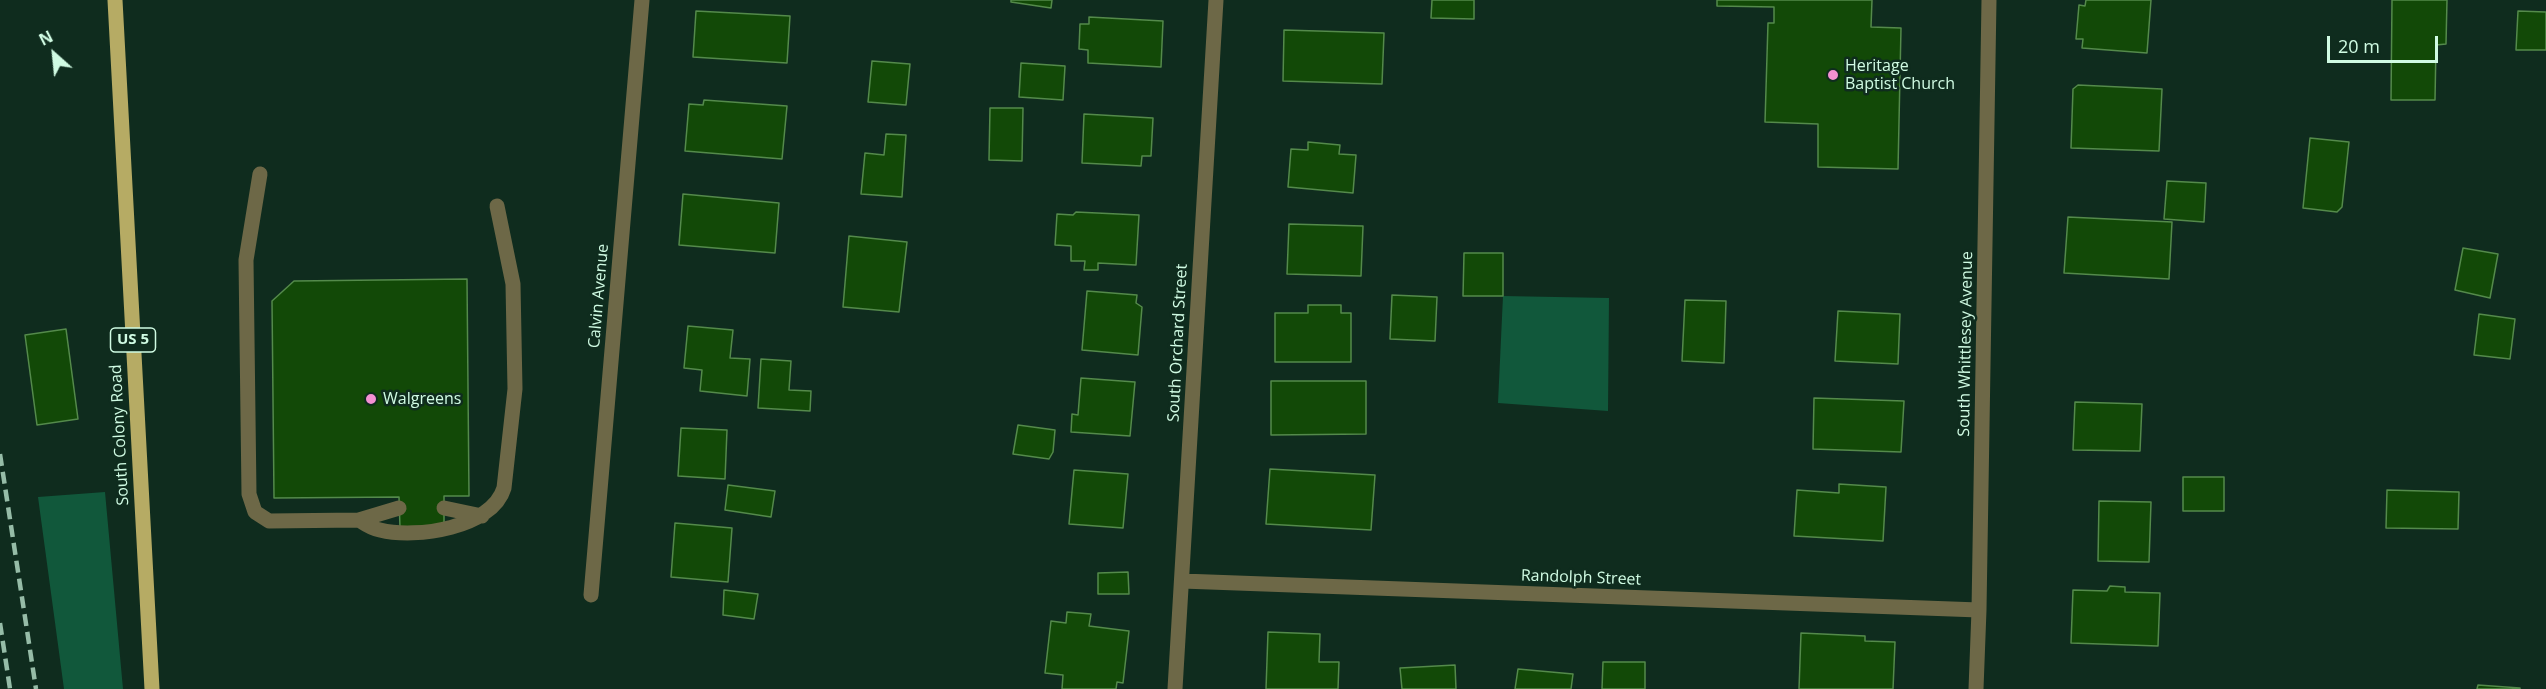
<!DOCTYPE html>
<html>
<head>
<meta charset="utf-8">
<style>
  body { margin:0 }
  #map { position:relative; width:2546px; height:689px; overflow:hidden; background:#0f2c1e; font-family:"Open Sans",sans-serif }
  canvas { display:block }
  .north { position:absolute; left:24px; top:24px; width:60px; height:60px; -webkit-text-stroke:4px #0f2c1e; paint-order:stroke; rotate:333deg; font-size:16px; font-weight:700; line-height:24px; text-align:center; color:#d0fbe3 }
  .north::after { content:''; display:block; margin:auto; width:21px; height:27px; background:#d0fbe3; clip-path:polygon(50% 0,100% 100%,50% 72%,0 100%) }
  .scale { position:absolute; left:2327px; top:36px; width:111px; height:27px; box-sizing:border-box; border:3px solid #d0fbe3; border-top:0; padding-left:8px; font-size:18px; line-height:21px; white-space:nowrap; color:#d0fbe3; -webkit-text-stroke:4px #0f2c1e; paint-order:stroke }
</style>
</head>
<body>
<div id="map">
<canvas width="2546" height="689"></canvas>
<div class="north">N</div>
<div class="scale">20 m</div>
</div>
<script>
const context = document.querySelector('canvas').getContext('2d');
context.lineJoin = 'round';
function fill(path, color) { context.fillStyle = color; context.fill(path, 'evenodd'); }
function stroke(path, color, width, dash) { context.strokeStyle = color; context.lineWidth = width; context.lineCap = dash ? 'butt' : 'round'; context.setLineDash(dash || []); context.stroke(path); }
function drawText(font, color, halo, rows, align = 'center') {
  context.font = font + ' "Open Sans",sans-serif'; context.lineWidth = 5; context.setLineDash([]); context.textBaseline = 'middle'; context.strokeStyle = halo; context.fillStyle = color; for (const [text, x, y, turn = 0] of rows) {
    context.save(); context.translate(x, y); context.rotate((+turn || 0) * Math.PI / 180); context.textAlign = isNaN(turn) ? turn : align; if (halo) context.strokeText(text, 0, 0); context.fillText(text, 0, 0); context.restore();
  }
}
fill(new Path2D(`
  M1503,296L1609,298L1608,411L1498,403Z
  M105,492L123,689H64L38,497Z`), '#11583b');
const building = new Path2D(`
  M1011,0H1052L1051,8L1011,2Z
  M1432,0H1474V19L1431,18Z
  M1717,0H1872L1871,27L1901,28L1898,169L1818,167V124L1765,122L1768,23H1774V7L1717,6Z
  M2086,0H2151L2147,53L2082,48L2083,39H2076L2079,5L2085,6Z
  M2392,0H2447L2446,44L2436,45L2435,100H2391Z
  M696,11L790,16L787,63L693,57Z
  M2518,11L2546,12V50H2516Z
  M1089,17L1163,21L1161,67L1088,63V50L1079,49L1080,24H1089Z
  M1284,30L1384,33L1382,84L1283,81Z
  M872,61L910,64L906,105L868,102Z
  M1021,63L1065,66L1063,100L1019,97Z
  M2078,85L2162,89L2159,151L2071,148L2073,89Z
  M704,100L787,106L782,159L685,151L689,104L703,105Z
  M990,108H1023L1022,161L989,160Z
  M1084,114L1153,118L1151,156H1142L1141,166L1082,163Z
  M886,134L906,135L902,197L861,194L865,153L884,155Z
  M2310,138L2349,142L2342,207L2337,212L2303,208Z
  M1308,142L1340,145L1339,154L1356,155L1353,193L1288,187L1291,149L1308,150Z
  M2167,181L2206,183L2204,222L2164,219Z
  M683,194L779,203L775,253L679,245Z
  M1076,212L1139,215L1136,265L1098,263V270H1084L1085,261H1071V246L1055,245L1057,214L1073,215Z
  M2068,217L2172,222L2169,279L2064,273Z
  M1289,224L1363,226L1361,276L1287,274Z
  M849,236L907,242L899,312L843,307Z
  M2463,248L2498,254L2490,298L2455,290Z
  M1464,253H1503V296H1463Z
  M467,279L469,496H444V528H400L399,497L274,498L272,301L294,281Z
  M1087,291L1137,295L1136,303L1142,307L1138,355L1082,350Z
  M1392,295L1437,297L1435,341L1390,339Z
  M1685,300L1726,301L1724,363L1682,361Z
  M1308,305H1341V313H1351V362H1275V313H1308Z
  M1838,311L1900,314L1898,364L1835,361Z
  M2479,314L2515,319L2510,359L2474,355Z
  M688,326L733,330L730,358L750,359L747,396L700,391L702,370L684,368Z
  M66,329L78,419L37,425L25,335Z
  M761,359L791,361L789,390L811,391L810,411L758,408Z
  M1081,378L1135,382L1130,436L1071,432L1072,414L1078,415Z
  M1271,381H1366V434L1271,435Z
  M1814,398L1904,401L1901,452L1813,449Z
  M2075,402L2142,404L2140,451L2073,450Z
  M1018,425L1055,430L1053,452L1049,459L1013,454Z
  M681,428L727,430L725,479L678,476Z
  M1270,469L1375,475L1371,530L1266,524Z
  M1074,470L1128,474L1123,528L1069,524Z
  M2183,477H2224V511H2183Z
  M1839,484L1886,487L1883,541L1794,536L1797,490L1839,493Z
  M728,485L775,491L771,517L725,510Z
  M2387,490L2459,492L2458,529L2386,528Z
  M2099,501L2151,502L2149,562L2098,561Z
  M675,523L732,528L728,582L671,577Z
  M1128,572L1129,594H1098V573Z
  M2110,586L2125,587V592L2160,593L2158,646L2071,643L2073,590L2107,591Z
  M724,590L758,594L754,619L723,615Z
  M1067,612L1091,614L1089,626L1129,631L1123,683L1117,682L1116,689H1062L1063,675L1045,673L1051,621L1066,623Z
  M1268,632L1320,634L1319,662H1339L1338,689H1266Z
  M1801,633L1865,636V641L1895,642L1893,689H1799Z
  M1603,662H1645V689H1602Z
  M1455,665L1456,689H1402L1400,668Z
  M1518,669L1573,674L1571,689H1515Z
  M2478,685L2520,688V689H2477Z`);
fill(building, '#124907');
stroke(building, '#548a4b', 1.5);
stroke(new Path2D(`
  M260,174L246,260L249,494L255,512L269,521L359,520L399,508
  M444,508L482,516
  M359,520C365,524 372,529 380,530C416,539 492,528 504,488L515,389L513,284L497,206`), '#6d6847', 15);
stroke(new Path2D(`
  M1182,581L1979,610
  M591,595L642,0
  M1175,689L1216,0
  M1976,689L1979,610L1989,0`), '#6d6847', 15);
stroke(new Path2D(`
  M115,0L152,689`), '#b6ab64', 15);
stroke(new Path2D(`
  M0,454L36,689
  M0,623L10,689`), '#96bca7', 4.5, [12, 6]);
for (const [x, y, r, color] of [
  [1833,75,6,"#f491d3"],
  [371,399,6,"#f491d3"]
]) { const dot = new Path2D(); dot.arc(x, y, r, 0, 2 * Math.PI); context.fillStyle = color; context.fill(dot); stroke(dot, '#0f2c1e', 2); }
for (const [x, y, w] of [
  [133,340,45]
]) { const box = new Path2D(); box.roundRect(x - w / 2, y - 12, w, 24, 4.5); context.fillStyle = '#0f2c1e'; context.fill(box); stroke(box, '#d0fbe3', 1.5); }
drawText('bold 15px', '#d0fbe3', null, [
  ["US 5",133,340]
]);
drawText('16px', '#d0fbe3', '#0f2c1e', [
  ["Heritage",1845,66],
  ["Baptist Church",1845,84],
  ["Walgreens",383,399]
], 'left');
drawText('16px', '#d0fbe3', '#0f2c1e', [
  ["Calvin Avenue",599,296,-85],
  ["South Orchard Street",1178,343,-87],
  ["South Whittlesey Avenue",1966,344,-89],
  ["South Colony Road",120,435,-93],
  ["Randolph Street",1581,578,2]
]);
</script>
</body>
</html>
